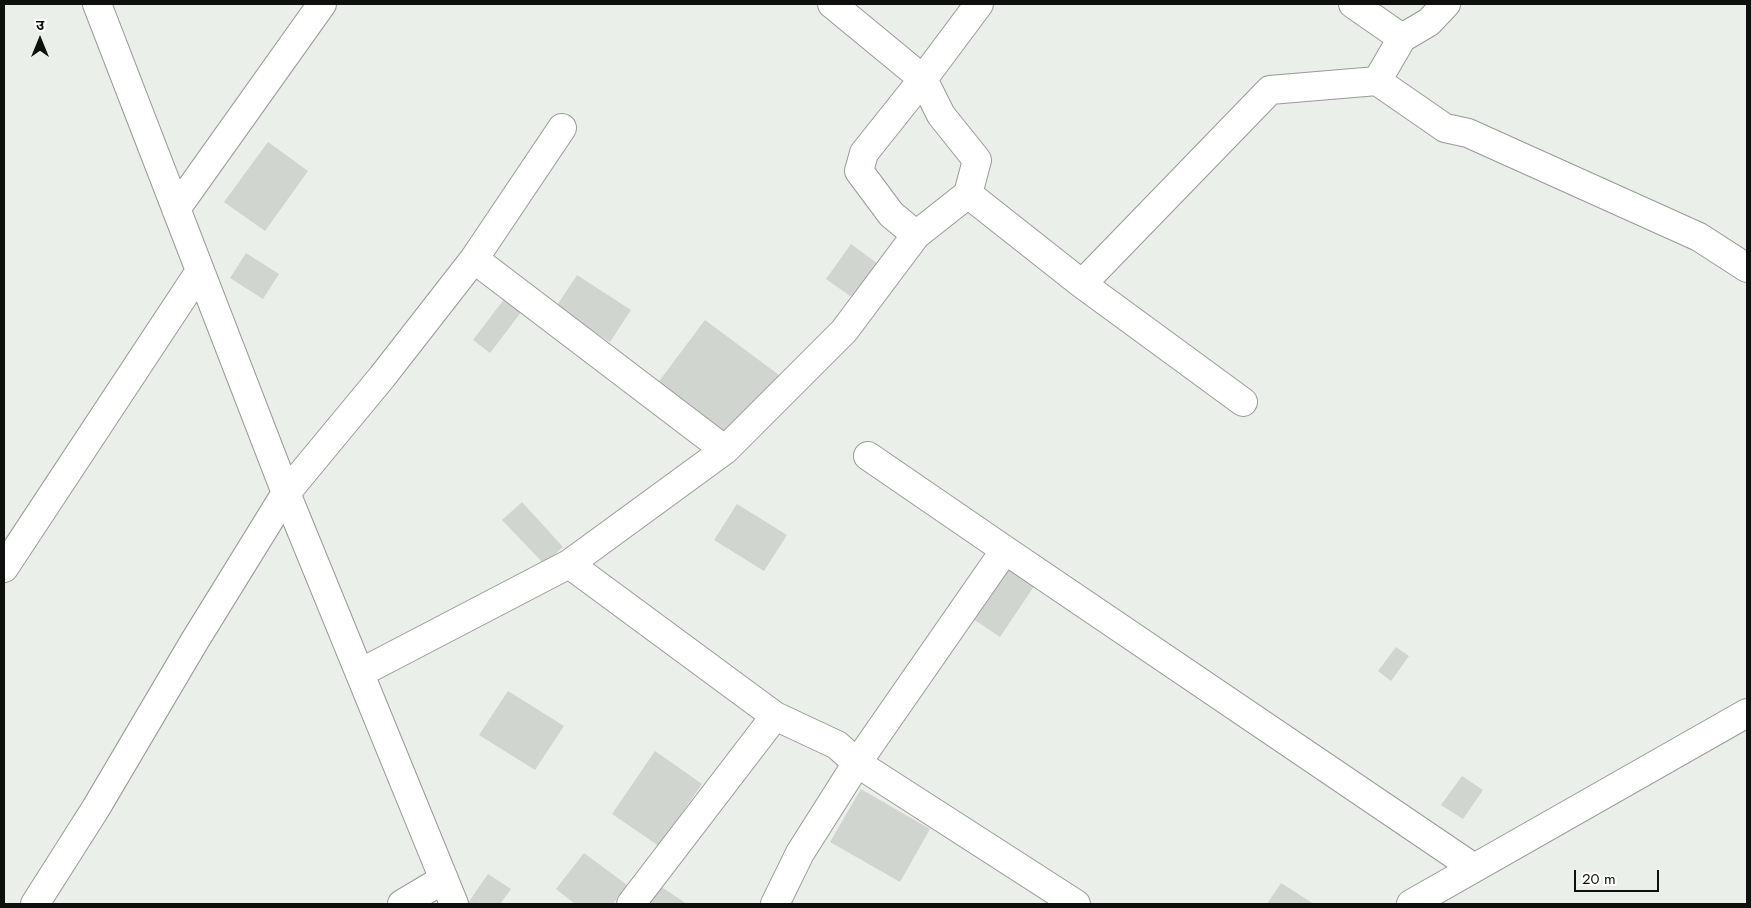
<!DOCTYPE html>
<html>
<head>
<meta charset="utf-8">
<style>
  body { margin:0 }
  #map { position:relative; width:1751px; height:908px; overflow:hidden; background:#ebefe9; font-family:Jost,"Noto Sans Devanagari",sans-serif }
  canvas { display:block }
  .frame { position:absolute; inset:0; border:5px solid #0e100e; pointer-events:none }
  .north { position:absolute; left:15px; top:15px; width:50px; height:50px; -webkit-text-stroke:4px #fff; paint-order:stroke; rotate:0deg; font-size:14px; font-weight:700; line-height:20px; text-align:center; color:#0e100e }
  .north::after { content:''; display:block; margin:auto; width:18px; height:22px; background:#0e100e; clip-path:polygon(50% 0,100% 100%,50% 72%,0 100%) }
  .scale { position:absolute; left:1574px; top:870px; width:85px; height:22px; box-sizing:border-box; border:2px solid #0e100e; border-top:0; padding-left:6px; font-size:15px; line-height:18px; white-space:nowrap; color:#0e100e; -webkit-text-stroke:4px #fff; paint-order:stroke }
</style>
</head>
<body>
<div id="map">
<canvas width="1751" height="908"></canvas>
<div class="frame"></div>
<div class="north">उ</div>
<div class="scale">20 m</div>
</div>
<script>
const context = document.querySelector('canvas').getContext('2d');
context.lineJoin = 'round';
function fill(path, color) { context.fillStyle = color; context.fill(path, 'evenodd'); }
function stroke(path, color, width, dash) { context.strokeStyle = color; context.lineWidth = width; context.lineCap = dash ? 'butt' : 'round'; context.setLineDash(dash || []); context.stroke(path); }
fill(new Path2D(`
  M268,142L308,171L265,231L224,202Z
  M851,244L885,269L860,303L826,279Z
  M246,253L279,274L263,299L230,278Z
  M577,275L631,310L610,342L556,307Z
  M505,298L522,311L490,353L473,340Z
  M705,320L779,375L731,439L657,384Z
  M522,502L563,547L544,564L502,520Z
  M737,504L787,535L764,571L714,540Z
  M1008,568L1039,579L1000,637L973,619Z
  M1396,647L1409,656L1391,681L1378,671Z
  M508,691L564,726L535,770L479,735Z
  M655,751L702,784L659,846L612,814Z
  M1462,776L1483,790L1463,819L1441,805Z
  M861,789L930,829L900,882L830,842Z
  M584,853L627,885L613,904H575L556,889Z
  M488,874L511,889L500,904H471L468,903Z
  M1281,883L1314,904H1267Z
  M657,884L687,904H647Z`), '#d0d5cf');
const minor = new Path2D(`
  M97,4L286,493L454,904
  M1353,4L1402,38
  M1377,81L1402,38L1429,22L1446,4
  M968,194L1082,284L1243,402
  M176,209L322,4
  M916,235L891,214L859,171L864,153L923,79L979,4
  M474,259L725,450
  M1082,284L1270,90L1377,81L1445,128L1468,133L1699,237L1747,268
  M868,456L1005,550L1474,868
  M569,564L775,716L837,745L857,763L1076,904
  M4,568L200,271
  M360,673L569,564L725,450L844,331L916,235L968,194L977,160L941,115L923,79L832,4
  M35,904L96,808L194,642L286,493L382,377L474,259L562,128
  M402,904L444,879
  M631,904L775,716
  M775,904L800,853L857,763L1005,550
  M1411,904L1747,713`);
stroke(minor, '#979b95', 30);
stroke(minor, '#fff', 28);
</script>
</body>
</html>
